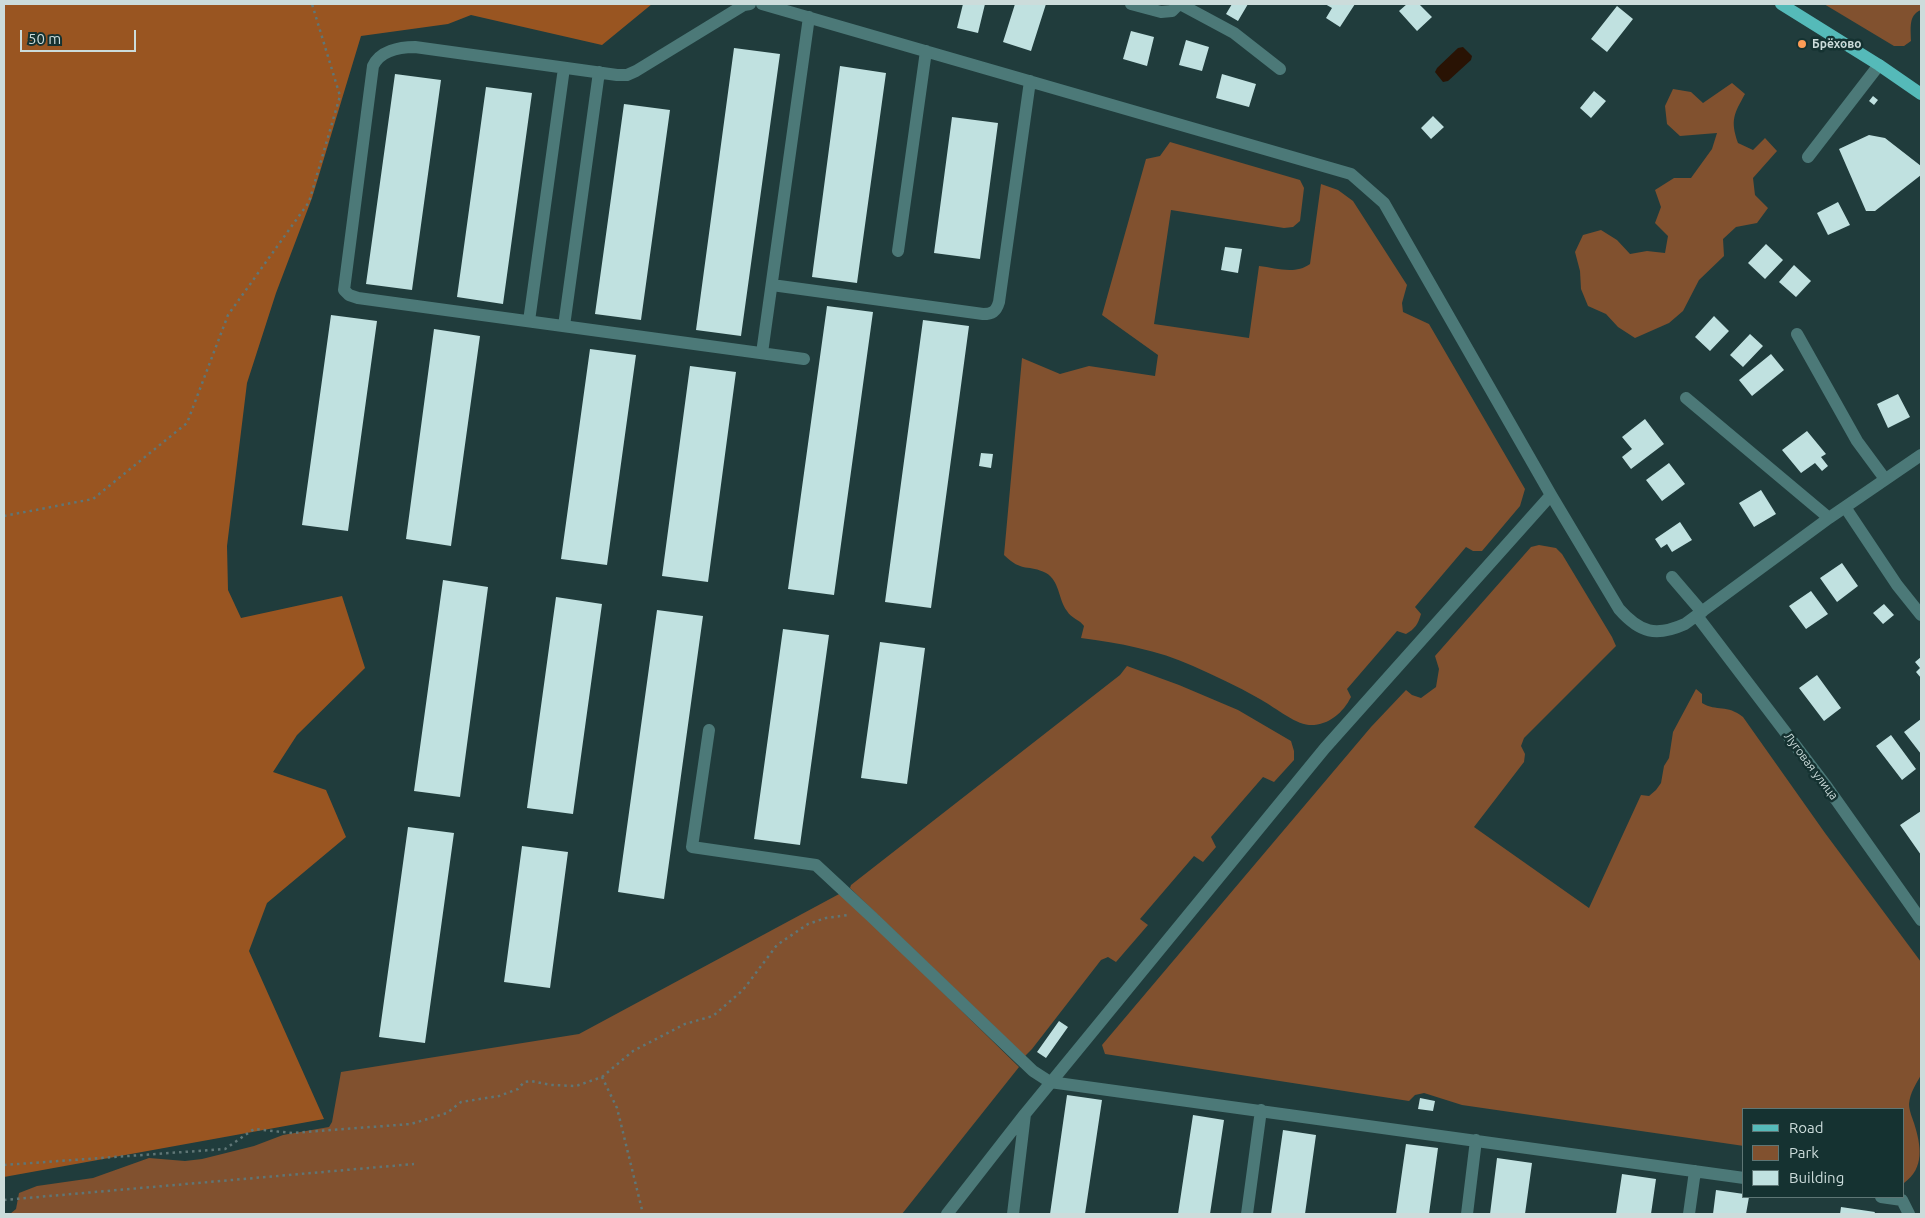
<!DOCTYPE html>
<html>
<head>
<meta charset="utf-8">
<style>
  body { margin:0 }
  #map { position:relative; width:1925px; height:1218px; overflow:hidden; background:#203c3c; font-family:Ubuntu,sans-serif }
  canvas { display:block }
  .frame { position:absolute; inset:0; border:5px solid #ccdcdb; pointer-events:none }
  .legend { position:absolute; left:1742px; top:1108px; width:162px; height:90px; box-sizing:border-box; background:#153231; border:1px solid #5e7675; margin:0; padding:6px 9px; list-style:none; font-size:15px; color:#ccdcdb }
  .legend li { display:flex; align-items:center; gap:10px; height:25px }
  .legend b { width:25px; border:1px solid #5e7675 }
  .scale { position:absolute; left:20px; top:30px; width:116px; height:22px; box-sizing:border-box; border:2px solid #ccdcdb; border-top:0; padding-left:6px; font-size:15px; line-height:18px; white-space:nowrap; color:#ccdcdb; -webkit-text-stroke:4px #153231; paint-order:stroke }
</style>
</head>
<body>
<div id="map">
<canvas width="1925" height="1218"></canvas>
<div class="frame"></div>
<ul class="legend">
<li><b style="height:6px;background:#55bab9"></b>Road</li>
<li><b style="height:14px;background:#81512f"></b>Park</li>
<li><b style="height:14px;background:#c0e1e0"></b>Building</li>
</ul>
<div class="scale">50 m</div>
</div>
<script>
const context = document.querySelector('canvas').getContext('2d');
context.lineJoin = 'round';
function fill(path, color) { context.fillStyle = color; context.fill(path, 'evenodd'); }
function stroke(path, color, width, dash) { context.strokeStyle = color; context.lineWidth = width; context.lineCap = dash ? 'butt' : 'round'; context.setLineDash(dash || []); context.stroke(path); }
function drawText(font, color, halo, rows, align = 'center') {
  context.font = font + ' Ubuntu,sans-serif'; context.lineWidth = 5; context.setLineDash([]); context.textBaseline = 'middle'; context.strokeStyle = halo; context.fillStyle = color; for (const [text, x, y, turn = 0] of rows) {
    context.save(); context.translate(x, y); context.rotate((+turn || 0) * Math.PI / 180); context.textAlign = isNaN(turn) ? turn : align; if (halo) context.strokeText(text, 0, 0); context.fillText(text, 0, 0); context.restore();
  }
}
fill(new Path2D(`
  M1824,4H1921V10C1908,15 1911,29 1911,41L1904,46H1894Z
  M1732,83L1745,94C1734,114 1730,120 1738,143L1753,150L1765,138L1777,151L1753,178L1755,195L1768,208L1757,223L1736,227L1723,239L1724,256L1699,280L1683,311L1669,323L1635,338L1618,327L1606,314L1588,306L1581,289L1580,271L1575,252L1583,235L1601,230L1617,240L1630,254L1647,251L1665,253L1668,236L1655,223L1661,207L1655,190L1674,178H1691L1712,149L1717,133L1680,136L1667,124L1665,106L1673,89L1691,92L1703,103Z
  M1170,142L1300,180L1304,188L1300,221L1293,227L1284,228L1171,210L1154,324L1249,338L1259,266C1276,268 1295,275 1310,264L1321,184L1338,190L1353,201L1407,285L1402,303L1403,312L1429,324L1525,489L1520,506L1482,551H1473L1466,547L1415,607L1421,614C1418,624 1415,629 1406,634L1397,631L1347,689L1351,697C1343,713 1328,726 1309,725C1294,724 1272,705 1258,698C1237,686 1215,676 1193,666C1158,650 1119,643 1081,638L1084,626C1080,620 1071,618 1067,611C1058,599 1060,581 1046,573C1029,564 1022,573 1004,555L1022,358L1060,374L1089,366L1155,376L1158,355L1102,315L1146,159L1160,156Z
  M1539,545L1556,548L1562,554L1612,637L1616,646L1524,738L1521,746L1525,754L1524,762L1474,827L1589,908L1641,795L1649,796L1656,790L1661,783L1664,766L1669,758L1673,732L1696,689L1702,694V703C1717,712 1727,704 1743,717L1825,833L1921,962V1075C1916,1084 1910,1093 1909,1104C1909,1110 1912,1117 1914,1123C1921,1145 1925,1168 1904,1183V1109H1744V1146L1462,1105L1424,1093L1415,1095L1409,1101L1105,1054L1102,1045L1371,727L1406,690L1412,695L1421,698L1436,687L1439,669L1435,656L1531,547Z
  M1127,666L1179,685L1238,710L1291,741L1294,751V760L1274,782L1263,777L1211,837L1216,847L1203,862L1194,856L1140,919L1148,925L1116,962L1108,957L1101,960L1032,1049L1025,1056L850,888L851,885L1120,675Z
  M841,893L1019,1067L902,1214H10L16,1209L19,1193L37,1186L93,1178L149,1158L185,1161L202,1159L254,1146L283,1135L329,1127L332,1122L341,1072L579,1034Z`), '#81512f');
fill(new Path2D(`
  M4,4H652L602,45L471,15L448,24L361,36L312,198L276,293L247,383L227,546L228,590L241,618L342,596L365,668L297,735L273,772L326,790L346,837L267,903L249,951L324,1119L4,1177Z`), '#995521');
fill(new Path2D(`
  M1463,47L1472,56L1471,60L1448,81L1443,82L1435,72L1437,68L1458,48Z`), '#291304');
fill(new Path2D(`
  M963,4H985L978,33L957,28Z
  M1015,4H1046L1031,51L1003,42Z
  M1232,4H1248L1238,21L1226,14Z
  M1325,4H1355L1340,27L1326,18L1332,8Z
  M1407,4H1419L1432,17L1417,31L1399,11Z
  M1617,6L1633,19L1607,52L1591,39Z
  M1131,31L1154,37L1147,66L1123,59Z
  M1186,40L1209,47L1202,71L1179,65Z
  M734,48L780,54L741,336L696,330Z
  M840,66L886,73L857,283L812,277Z
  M395,74L441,80L412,290L366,284Z
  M1222,74L1256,84L1249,107L1216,98Z
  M486,87L532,93L503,304L457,297Z
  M1594,91L1606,101L1591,118L1580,108Z
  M1873,96L1878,100L1874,105L1869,101Z
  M624,104L670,110L641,320L595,314Z
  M1433,116L1444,127L1431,139L1421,128Z
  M952,117L998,123L980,259L934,253Z
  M1869,135L1885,138L1921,166V175L1875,211H1866L1839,149Z
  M1838,202L1850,225L1828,235L1817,213Z
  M1766,244L1783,260L1765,279L1748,263Z
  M1225,247L1242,249L1238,273L1221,270Z
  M1794,265L1811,281L1796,297L1779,282Z
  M827,306L873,312L834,595L788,589Z
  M331,315L377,321L348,531L302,525Z
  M1714,316L1729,331L1710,351L1695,337Z
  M923,320L969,326L931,608L885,602Z
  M434,329L480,336L451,546L406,539Z
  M1750,334L1763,346L1743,367L1730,355Z
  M590,349L636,355L607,565L561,559Z
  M1771,354L1784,370L1752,396L1739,380Z
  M690,366L736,372L708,582L662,576Z
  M1898,394L1910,417L1888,428L1877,404Z
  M1645,419L1664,444L1631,469L1622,457L1632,449L1622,437Z
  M1807,431L1826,454L1821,457L1828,466L1822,471L1815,463L1801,473L1782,450Z
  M981,453L993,454L991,468L979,466Z
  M1669,463L1685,484L1662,501L1646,480Z
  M1761,490L1776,514L1754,527L1739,503Z
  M1680,522L1692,540L1672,552L1667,544L1661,548L1655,539Z
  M1842,563L1858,586L1837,602L1820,578Z
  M443,580L488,587L460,797L414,791Z
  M1811,591L1828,614L1806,629L1789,606Z
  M556,597L602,604L573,814L527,808Z
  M1884,604L1894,615L1883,624L1873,613Z
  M657,610L703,616L664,899L618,892Z
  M783,629L829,635L800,845L754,839Z
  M880,642L925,648L907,784L861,778Z
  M1921,657V678L1916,672L1920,668L1915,662Z
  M1817,675L1841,708L1824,721L1799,688Z
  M1921,719V754L1904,732Z
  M1891,735L1916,769L1902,780L1876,746Z
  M1921,811V855L1900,825Z
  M408,827L454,833L425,1043L379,1037Z
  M522,846L568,852L550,988L504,982Z
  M1059,1021L1068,1027L1046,1058L1037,1052Z
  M1067,1095L1102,1100L1085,1214H1050Z
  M1420,1098L1435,1101L1433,1111L1418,1109Z
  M1193,1115L1224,1120L1210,1214H1178Z
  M1283,1130L1316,1135L1305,1214H1271Z
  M1406,1144L1438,1148L1429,1214H1396Z
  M1497,1158L1532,1163L1525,1214H1490Z
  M1622,1174L1656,1179L1651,1214H1616Z
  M1716,1190L1744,1194V1197H1749L1746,1214H1713Z
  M1841,1207L1875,1212L1874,1214H1840Z`), '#c0e1e0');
stroke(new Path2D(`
  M4,516L93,499L187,423L228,315L309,202L340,96L312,4
  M602,1077L633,1051L685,1024L713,1016L743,990L777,945L808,924L826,918L848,915
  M4,1165L225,1149L254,1129L292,1133L411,1124L447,1113L461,1102L499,1096L518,1089L524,1082L531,1081L551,1085L576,1086L602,1077L617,1108L643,1214
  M4,1200L414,1164`), '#5f7676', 2.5, [2.5, 4]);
stroke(new Path2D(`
  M750,4L744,5L636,71L627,75H617L415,47C399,47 380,51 373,66L344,290L349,295L358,298L804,359
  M762,4L1351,174L1384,203L1551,495L1619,609C1640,633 1656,637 1685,624L1829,518L1921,455
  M1131,4L1161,12L1172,11L1179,4
  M1180,4L1234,33L1280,69
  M1808,157L1879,65
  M898,251L926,51
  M772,285L983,314C992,314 996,312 999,302L1030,81
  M529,321L564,68
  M564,326L599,72
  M1797,334L1857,441L1885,479
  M762,353L809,17
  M1686,398L1829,518
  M1845,507L1897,585L1921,615
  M1672,577L1702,612
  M1697,616L1827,787L1921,920
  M709,730L692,847L816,865L872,917L1033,1071L1050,1082L1744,1178
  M1881,1197L1902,1200L1909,1214
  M947,1214L1025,1114
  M1013,1214L1025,1114L1325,748L1551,495
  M1247,1214L1261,1110
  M1467,1214L1476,1140
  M1689,1214L1695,1171`), '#4c7978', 12);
stroke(new Path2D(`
  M1781,4L1879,65L1921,94`), '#55bab9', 12);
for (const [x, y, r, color] of [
  [1802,44,5,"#fd9c56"]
]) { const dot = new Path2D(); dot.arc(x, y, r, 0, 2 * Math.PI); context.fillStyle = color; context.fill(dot); stroke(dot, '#153231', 2); }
drawText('bold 12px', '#ccdcdb', '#153231', [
  ["Брёхово",1812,44]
], 'left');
drawText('12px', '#ccdcdb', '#153231', [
  ["Луговая улица",1811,766,53]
]);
</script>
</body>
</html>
